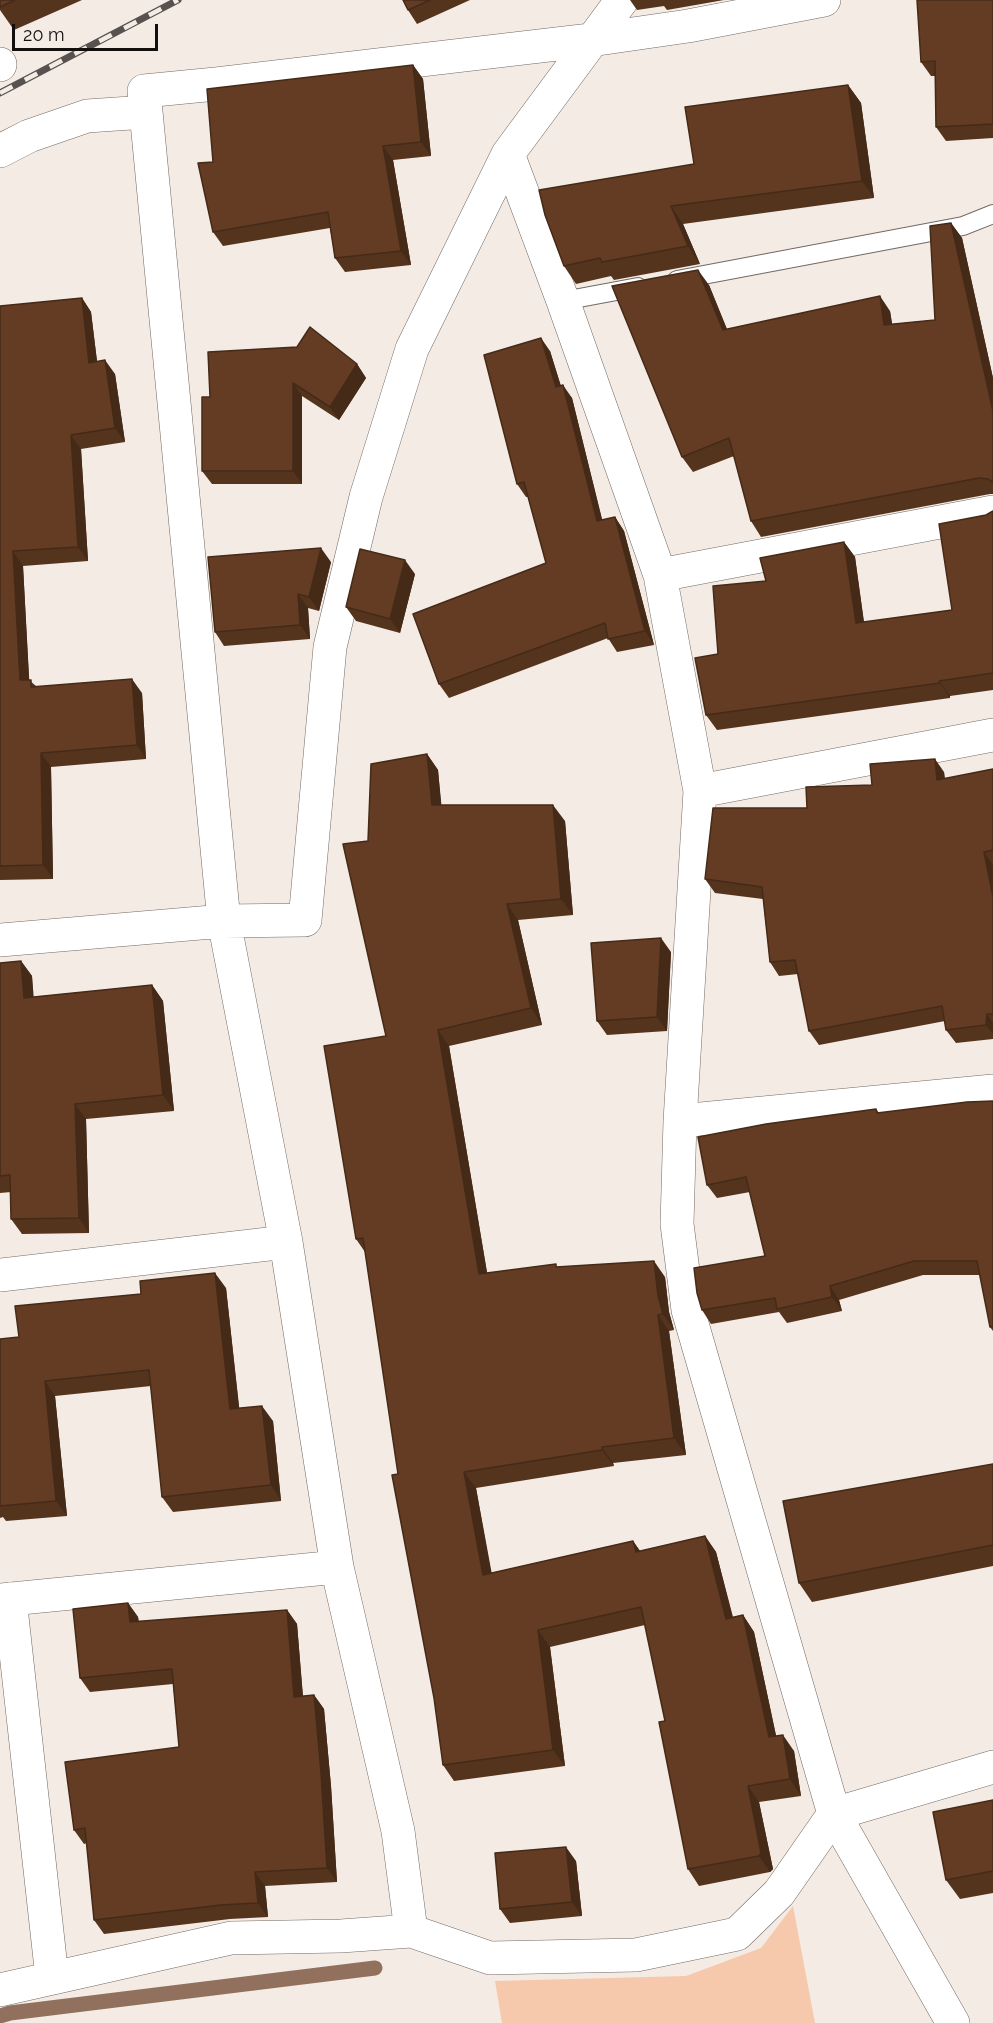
<!DOCTYPE html>
<html>
<head>
<meta charset="utf-8">
<style>
  body { margin:0 }
  #map { position:relative; width:993px; height:2023px; overflow:hidden; background:#f5ebe5; font-family:Raleway,sans-serif }
  canvas { display:block }
  .scale { position:absolute; left:12px; top:24px; width:146px; height:27px; box-sizing:border-box; border:3px solid #120f0d; border-top:0; padding-left:8px; font-size:18px; line-height:21px; white-space:nowrap; color:#120f0d; -webkit-text-stroke:4px #f5ebe5; paint-order:stroke }
</style>
</head>
<body>
<div id="map">
<canvas width="993" height="2023"></canvas>
<div class="scale">20 m</div>
</div>
<script>
const context = document.querySelector('canvas').getContext('2d');
context.lineJoin = 'round';
function fill(path, color) { context.fillStyle = color; context.fill(path, 'evenodd'); }
function stroke(path, color, width, dash) { context.strokeStyle = color; context.lineWidth = width; context.lineCap = dash ? 'butt' : 'round'; context.setLineDash(dash || []); context.stroke(path); }
fill(new Path2D(`
  M793,1906L815,2023H502L495,1981L686,1976L761,1948Z`), '#f6c9ad');
stroke(new Path2D(`
  M0,2016L10,2013L375,1968`), '#91715d', 15);
const service = new Path2D(`
  M677,280L963,226L993,214
  M563,301L638,287`);
const minor = new Path2D(`
  M0,64V65
  M0,151L29,136L87,116L146,112
  M508,154L563,301L660,575L700,791L680,1121L677,1224L688,1310L834,1814L953,2023
  M660,575L993,512
  M700,791L993,735
  M0,940L224,921L305,920L330,647L366,497L412,349L508,154L622,0
  M680,1121L993,1091
  M0,1275L286,1242
  M10,1599L52,1977
  M0,1600L337,1567
  M411,1931L490,1958L636,1955L737,1934L779,1893L834,1814L993,1767
  M0,1990L231,1938L341,1936L411,1931L398,1831L337,1567L286,1242L224,921L144,91L216,84L591,40L688,26L824,0`);
stroke(service, '#726a65', 20);
stroke(minor, '#726a65', 34);
stroke(service, '#fff', 18);
stroke(minor, '#fff', 33);
const rail = new Path2D(`
  M0,93L178,0`);
stroke(rail, '#57524f', 7);
stroke(rail, '#f5ebe5', 4.5, [14]);
fill(new Path2D(`
  M0,0H82L14,30L0,10Z
  M403,0H470L417,24L408,10Z
  M630,0H724L667,10L664,6L637,10Z
  M993,0V138L946,141L936,127L935,76H931L921,62Z
  M413,65L423,79L431,156L393,160L411,265L345,272L335,258L330,228L223,246L213,232V162Z
  M848,85L861,103L874,198L683,224L700,264L614,280L611,276L576,284L564,266L694,164Z
  M951,223L962,238L993,378V494H990L761,537L751,521L734,456L693,472L682,457L709,285L727,330L890,311L892,324L935,320Z
  M82,298L91,312L97,362L115,374L125,442L81,449L88,561L23,566L29,680L36,686L142,693L146,759L51,767L53,879L0,880V306Z
  M550,351L561,386L572,398L602,520L615,517L624,531L654,645L617,652L608,638L449,698L439,684L546,563L528,497H526L517,484Z
  M357,364L366,378L339,420L302,396V484H212L202,471L210,397Z
  M993,511V690L950,696V698L717,730L706,715L718,654L766,581L844,542L855,557L864,622L952,610L986,515Z
  M331,562L319,611L308,608L310,639L224,646L215,632Z
  M415,574L400,633L356,621L346,607Z
  M427,754L438,770L441,805L565,821L573,915L518,920L542,1025L449,1046L487,1273L558,1267L665,1277L669,1312L674,1330L669,1331L686,1455L613,1463L614,1466L476,1488L491,1573L633,1541L640,1551L705,1536L716,1552L733,1617L743,1615L754,1632L776,1736L794,1751L801,1796L759,1802L773,1869L770,1872L699,1886L688,1869L665,1721L645,1625L550,1647L565,1766L454,1781L443,1765L434,1698L398,1474L365,1252L356,1239L386,1036L368,841Z
  M993,769V1039L956,1043L946,1030L945,1021L819,1045L809,1031L798,974L779,976L770,962L763,899L715,893L705,879L807,808L872,785L944,772L945,779Z
  M671,952L667,1031L607,1035L597,1021Z
  M21,961L32,976L33,997L152,985L163,1001L174,1111L86,1119L89,1233L22,1234L11,1219V1192L0,1193V963Z
  M993,1101V1331L990,1327L980,1275H923L839,1300L842,1311L787,1323L779,1312L711,1324L702,1310L765,1256L750,1192L717,1198L707,1185L876,1109L879,1113Z
  M226,1288L239,1408L273,1421L281,1501L173,1512L162,1497L151,1386L55,1396L67,1516L6,1521L3,1517L0,1518V1339L19,1337Z
  M993,1464V1566L812,1602L799,1583Z
  M128,1603L138,1617L139,1622L287,1610L297,1624L303,1696L314,1695L324,1709L331,1786L337,1882L265,1886L268,1917L230,1919L104,1934L94,1920L87,1843L84,1844L74,1830L179,1747L173,1684L90,1692L80,1678Z
  M993,1800V1893L960,1899L946,1880Z
  M576,1861L582,1916L510,1923L500,1909Z`), '#55341e');
fill(new Path2D(`
  M413,65L423,79L431,156L421,142Z
  M848,85L861,103L874,198L862,181Z
  M383,146L393,160L411,265L401,251Z
  M671,206L683,224L700,264L688,246Z
  M951,223L962,238L993,378V411Z
  M698,270L709,285L734,346L723,330Z
  M880,296L890,311L895,341L884,325Z
  M82,298L91,312L99,377L89,363Z
  M541,338L550,351L565,400L556,387Z
  M105,360L115,374L125,442L115,428Z
  M357,364L366,378L339,420L330,407Z
  M293,383L302,396V484L293,471Z
  M563,385L572,398L606,535L597,521Z
  M71,435L81,449L88,561L78,547Z
  M615,517L624,531L654,645L645,631Z
  M844,542L855,557L866,638L856,623Z
  M321,548L331,562L319,611L309,597Z
  M13,551L23,566L30,694L20,680Z
  M405,560L415,574L400,633L390,619Z
  M298,594L308,608L310,639L300,625Z
  M132,679L142,693L146,759L137,745Z
  M939,681L950,696V698L940,683Z
  M41,753L51,767L53,879L43,865Z
  M427,754L438,770L443,821L432,805Z
  M935,759L944,772L946,794L937,780Z
  M553,805L565,821L573,915L561,899Z
  M984,852L993,865V897Z
  M507,904L518,920L542,1025L531,1008Z
  M661,938L671,952L667,1031L657,1017Z
  M21,961L32,976L35,1013L24,998Z
  M152,985L163,1001L174,1111L163,1095Z
  M987,1014L993,1023V1034L986,1025Z
  M438,1030L449,1046L490,1290L479,1274Z
  M75,1104L86,1119L89,1233L79,1218Z
  M654,1261L665,1277L669,1312L674,1330L663,1314L658,1296Z
  M215,1273L226,1288L241,1424L230,1409Z
  M830,1286L839,1300L842,1311L832,1297Z
  M658,1315L669,1331L686,1455L674,1438Z
  M45,1381L55,1396L67,1516L56,1501Z
  M262,1406L273,1421L281,1501L271,1485Z
  M602,1447L613,1463L614,1466L602,1450Z
  M464,1472L476,1488L495,1591L483,1575Z
  M705,1536L716,1552L737,1635L726,1619Z
  M633,1541L645,1558L636,1552Z
  M128,1603L138,1617L140,1636L130,1622Z
  M287,1610L297,1624L304,1711L294,1697Z
  M743,1615L754,1632L780,1754L769,1737Z
  M538,1630L550,1647L565,1766L553,1750Z
  M314,1695L324,1709L331,1786L337,1882L327,1868Z
  M783,1735L794,1751L801,1796L790,1779Z
  M748,1786L759,1802L773,1869L770,1872L759,1856Z
  M566,1847L576,1861L582,1916L572,1902Z
  M255,1872L265,1886L268,1917L258,1903Z`), '#452a18');
const building = new Path2D(`
  M0,0H15L0,7Z
  M403,0H430L408,10Z
  M917,0H993V124L936,127L935,61L921,62Z
  M413,65L421,142L383,146L401,251L335,258L328,212L213,232L198,163L213,162L207,89Z
  M848,85L862,181L671,206L688,246L602,262L600,258L564,266L545,215L539,190L694,164L685,107Z
  M951,223L993,411V482L988,479L979,478L751,521L729,438L682,457L612,286L698,270L723,330L880,296L884,325L935,320L930,226Z
  M82,298L89,363L105,360L115,428L71,435L78,547L13,551L20,680H31V687L132,679L137,745L41,753L43,865L0,866V306Z
  M310,327L357,364L330,407L293,383V471H202V397H210L208,352L297,347Z
  M541,338L556,387L563,385L597,521L615,517L645,631L608,639L605,623L439,684L413,614L546,563L524,482L517,484L484,355Z
  M993,511V673L939,681L940,683L706,715L695,658L718,654L713,586L766,581L760,558L844,542L856,623L952,610L939,524L986,515Z
  M321,548L309,597L298,594L300,625L215,632L208,557Z
  M360,549L405,560L390,619L346,607Z
  M427,754L432,805H553L561,899L507,904L531,1008L438,1030L479,1274L556,1264V1267L654,1261L658,1296L663,1314L658,1315L674,1438L602,1447V1450L464,1472L483,1575L633,1541L636,1552L705,1536L726,1619L743,1615L769,1737L783,1735L790,1779L748,1786L761,1853L759,1856L688,1869L659,1722L665,1721L641,1607L538,1630L553,1750L443,1765L434,1698L392,1475L398,1474L363,1238L356,1239L324,1046L386,1036L343,844L368,841L371,764Z
  M935,759L937,780L993,769V850L984,852L993,897V1014H987L986,1025L946,1030L942,1006L809,1031L795,960L770,962L762,887L705,879L713,808H807L806,787L872,785L870,764Z
  M661,938L657,1017L597,1021L591,943Z
  M21,961L24,998L152,985L163,1095L75,1104L79,1218L11,1219L10,1175L0,1176V963Z
  M993,1101V1326L990,1327L977,1261H914L830,1286L832,1297L777,1309L775,1298L702,1310L697,1293L694,1268L765,1256L746,1177L707,1185L698,1137L766,1124L876,1109L877,1113L967,1102Z
  M215,1273L230,1409L262,1406L271,1485L162,1497L149,1370L45,1381L56,1501L0,1506V1339L19,1337L15,1306L141,1294L140,1281Z
  M993,1464V1545L799,1583L783,1501Z
  M128,1603L130,1622L287,1610L294,1697L314,1695L321,1772L327,1868L255,1872L258,1903L221,1905L94,1920L85,1828L74,1830L65,1762L179,1747L172,1669L80,1678L73,1609Z
  M993,1800V1871L946,1880L933,1812Z
  M566,1847L572,1902L500,1909L495,1853Z`);
fill(building, '#633c23');
stroke(building, '#452a18', 1.5);
</script>
</body>
</html>
